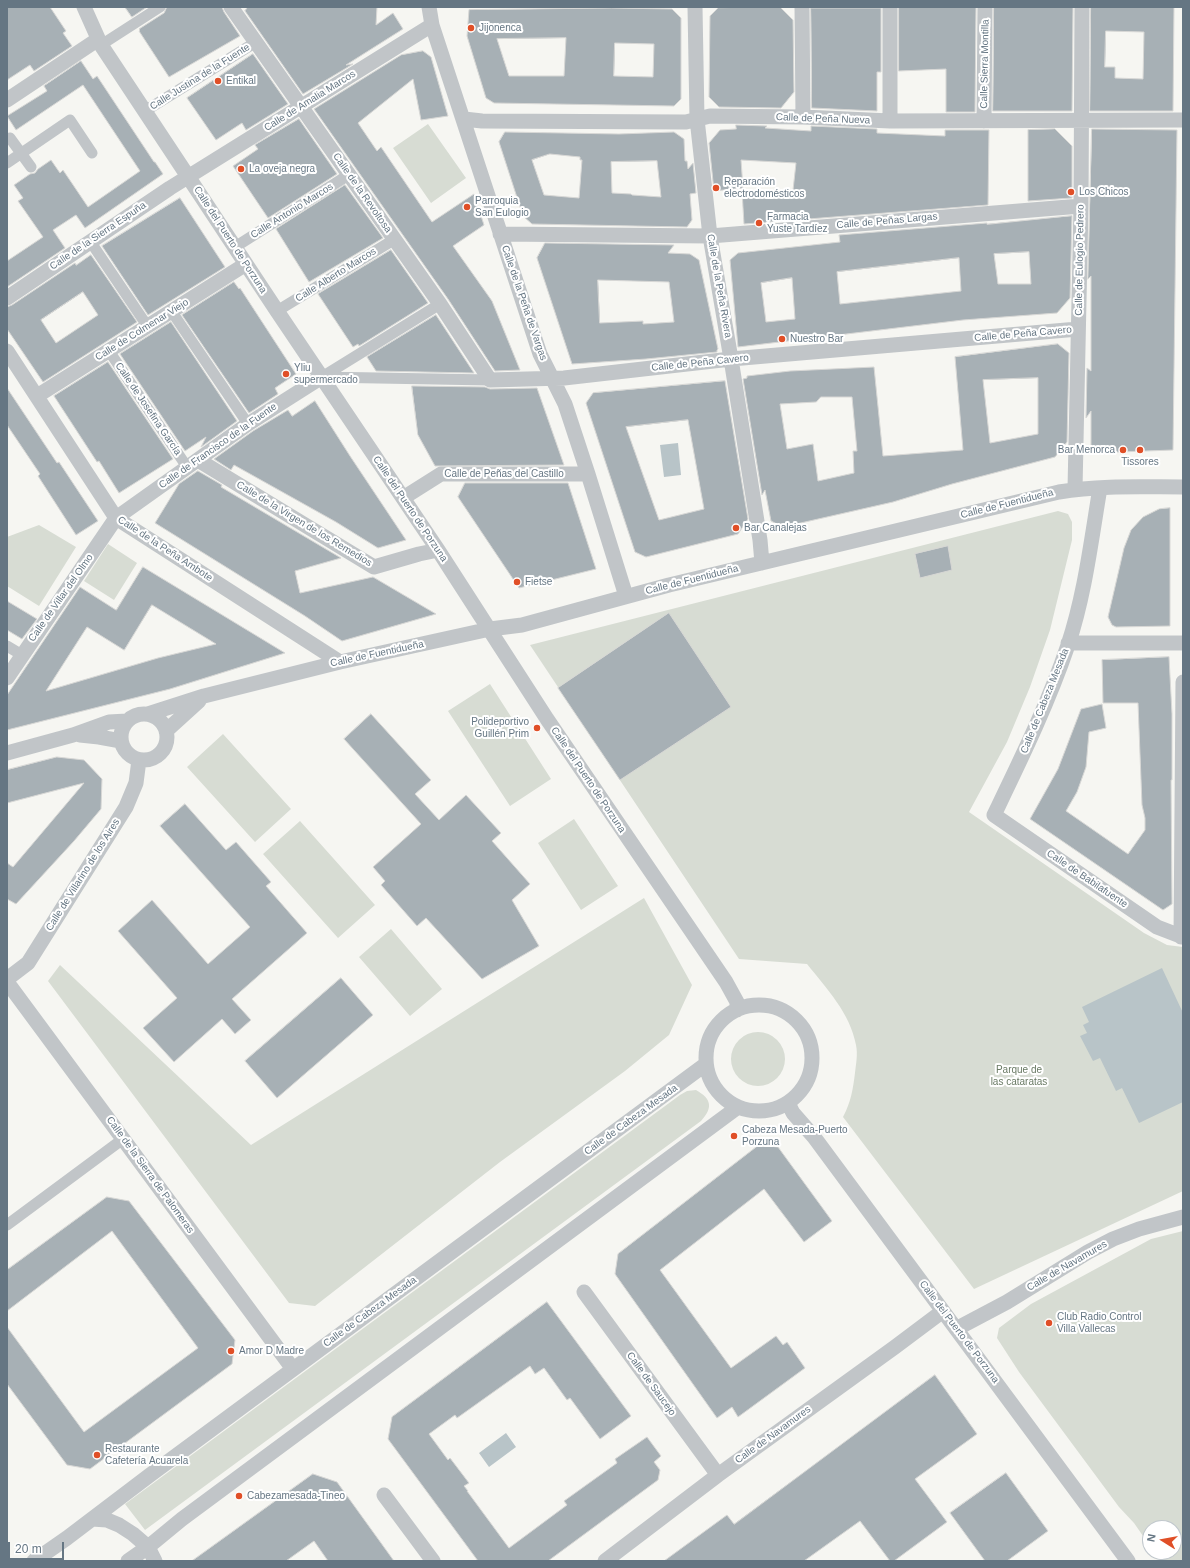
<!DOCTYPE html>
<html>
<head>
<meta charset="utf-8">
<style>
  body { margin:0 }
  #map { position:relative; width:1190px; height:1568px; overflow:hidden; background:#f6f6f2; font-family:Helvetica,sans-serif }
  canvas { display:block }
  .frame { position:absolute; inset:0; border:8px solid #657683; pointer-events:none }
  .north { position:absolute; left:1142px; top:1520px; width:40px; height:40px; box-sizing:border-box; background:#fff; border:1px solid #c1c8cd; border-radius:50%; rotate:281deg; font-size:11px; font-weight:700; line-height:16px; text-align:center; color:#657683 }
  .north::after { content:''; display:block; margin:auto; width:14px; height:18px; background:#e04f27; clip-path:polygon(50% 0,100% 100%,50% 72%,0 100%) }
  .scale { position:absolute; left:8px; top:1542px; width:56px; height:18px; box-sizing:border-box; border:2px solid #657683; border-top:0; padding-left:5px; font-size:12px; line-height:14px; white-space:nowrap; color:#657683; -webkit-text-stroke:3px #fff; paint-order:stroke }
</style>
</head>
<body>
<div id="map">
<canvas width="1190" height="1568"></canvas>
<div class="frame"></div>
<div class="north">N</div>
<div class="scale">20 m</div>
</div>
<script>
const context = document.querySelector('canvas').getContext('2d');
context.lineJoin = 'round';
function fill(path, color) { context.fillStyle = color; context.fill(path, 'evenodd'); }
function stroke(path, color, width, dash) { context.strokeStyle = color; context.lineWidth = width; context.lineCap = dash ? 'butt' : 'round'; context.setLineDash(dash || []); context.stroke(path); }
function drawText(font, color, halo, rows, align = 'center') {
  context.font = font + ' Helvetica,sans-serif'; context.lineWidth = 4; context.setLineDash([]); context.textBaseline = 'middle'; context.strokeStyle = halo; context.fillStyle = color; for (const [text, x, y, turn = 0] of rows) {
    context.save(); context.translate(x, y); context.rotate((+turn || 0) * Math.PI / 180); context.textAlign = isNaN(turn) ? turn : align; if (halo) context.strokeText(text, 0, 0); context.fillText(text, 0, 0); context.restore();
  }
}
fill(new Path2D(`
  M428,124L466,178L431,203L393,148Z
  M1058,511L1068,514L1072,522V540L1050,630L1030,687L1007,742L969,812L1144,933L1167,945L1183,947V1191L974,1289L843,1117C851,1102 853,1089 855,1073C856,1064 858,1054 856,1045C850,1013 827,989 807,964L739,959L530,645Z
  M39,525L76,547L39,606L7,586V537Z
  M108,544L137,563L114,600L84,581Z
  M490,684L551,779L510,806L448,711Z
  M223,734L291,809L255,842L187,767Z
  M574,819L618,886L581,910L538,843Z
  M300,821L375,905L338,938L263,854Z
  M644,898L692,985L669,1035L625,1071L500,1162L315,1306L289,1303L48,981L60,965L251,1145Z
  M391,929L442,989L410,1016L359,957Z
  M731 1059a27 27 0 1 1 54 0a27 27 0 1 1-54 0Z
  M696,1090C712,1099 713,1108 701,1121L145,1530L125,1504L680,1095L687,1091Z
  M1183,1231V1561H1161L1155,1552H1174V1528H1150V1546L1134,1523L1119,1507L1019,1372L997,1338L999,1328L1031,1304L1151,1239Z`), '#d7dcd3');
fill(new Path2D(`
  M678,443L681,475L664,477L660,445Z
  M1162,968L1183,1013V1102L1139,1123L1122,1088L1116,1091L1100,1058L1093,1061L1080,1036L1087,1033L1083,1025L1089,1022L1082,1007Z
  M506,1433L516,1447L489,1467L479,1453Z`), '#b8c4c8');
const building = new Path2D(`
  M7,7H50L66,31L63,33L72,46L34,71L30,65L7,80Z
  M125,7H147L132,17Z
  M167,7H222L224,12L240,36L169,77L139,31L140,30L139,29L164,13Z
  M248,7H377L376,25L393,13L403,29L346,65L353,64L303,94L245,11Z
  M780,7L793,20L794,92L781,108L719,107L709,97L710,16L718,8Z
  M899,7H976L975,112H946V69L899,71Z
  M994,7H1073L1072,111H993Z
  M1091,7H1174L1173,111H1090ZM1106,31L1144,32L1143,79L1115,78V67H1105Z
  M612,8L672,9L681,18V99L674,106L494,103L486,98L467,36L469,10ZM566,38L564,76H509L497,39ZM615,43L654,44L653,77L614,76Z
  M811,8H881V72H877V111L812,108Z
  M423,51L431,57L448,116L421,120L413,79L358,123L377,151L381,147L432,222L474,194L484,225L453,246L492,301L520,370L495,371L448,299L314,109L401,55Z
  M253,54L288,104L246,130L242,123L216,140L187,98Z
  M81,61L93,79L97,76L154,162H155L163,174L85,228L76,215L53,230L65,248L7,287V261L43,237L18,201L23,198L14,185L30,174L35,173L38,169L51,160L60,173L63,170L88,207L140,171L83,85L16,130L7,116L47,91L44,86Z
  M299,119L337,174L268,218L233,166L258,149L255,145Z
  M736,125L767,126L765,128L811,131V126L877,129V133L945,136V130H989L988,205L744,224L742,191L793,190L796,163L741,160L743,188L714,191L709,143L720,130L736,129Z
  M1055,129L1072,146V198L1028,201V130Z
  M1092,129L1177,130L1173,450L1091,453V411L1086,418L1087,368L1091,371V276L1088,279Z
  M505,132L619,134L674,132L684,139L685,161H687L688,169L693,163L696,193L690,194L692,220L687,227L532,224L523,216L499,142ZM550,154L580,157V160H582L579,198L544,195L532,160ZM657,161L661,197L632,195L631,194L612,193L611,162Z
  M345,185L383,238L309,282L276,229Z
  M180,198L225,267L148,315L102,246Z
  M1072,216L1070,298L1057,313L963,320L738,347L730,260L738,253L840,242L839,235L987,223V224ZM1029,252L1031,284H998L994,254ZM959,258L961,291L840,304L837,272ZM792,278L795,319L766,322L761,283Z
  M545,243L674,245L668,253L690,254L699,260L718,349L717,350V352L646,359L572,364L537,258ZM598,280L669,282L674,322L643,324V321L600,323Z
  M391,250L428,303L359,346L358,344L353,347L318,294Z
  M91,255L137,322L43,382L7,329V307L12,305L75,263L76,265ZM83,292L98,315L56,343L41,320Z
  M234,282L239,289L240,288L296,374L275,388L278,394L249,413L182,315Z
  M436,315L474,373L376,371L367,357Z
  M171,322L237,421L201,447L206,437L185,451L120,354Z
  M1058,344L1069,353L1067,442L1055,457L952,484L893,502L783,527L771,521L765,490L762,495L743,379L747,378V376L790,371L874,367L883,456L963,450L955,357ZM1038,378V434L990,443L983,380ZM821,397H852L857,451H853L854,473L818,481L813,444L787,449L780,404L816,402Z
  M108,362L173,459L119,493L99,461L97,462L54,396Z
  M725,381L748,519L738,534L646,557L635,552L586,403L593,393ZM688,420L704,509L659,520L626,427Z
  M412,386L485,387L490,389L537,388L564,465L435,466L418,435Z
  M7,388L57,463L59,462L98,521L76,535L38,476L40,474L7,425Z
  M315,401L350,456L406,540L378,548L336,522L234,465L231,470L214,459L253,431L288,410L292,416Z
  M198,471L222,485L221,487L341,558L295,571L300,593L373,577L436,614L342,641L305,616L155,523L179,484Z
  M465,483H568L596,569L519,588L458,497Z
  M1170,508V626L1116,627L1112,625L1108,617L1124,548L1131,530L1143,517L1159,509Z
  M948,546L952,570L920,578L915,554Z
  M143,567L285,653L170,689L7,730V695L80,587L116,610ZM152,605L216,644L158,658L46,691L87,627L124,650Z
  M7,601L37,619L22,639L7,630Z
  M669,613L731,707L620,780L558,688Z
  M1169,657L1172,714V780H1171L1172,904L1163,910L1030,819L1058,769L1081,709L1102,704L1106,728L1089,732L1086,767L1077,792L1066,811L1128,854L1145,830V818L1142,805L1138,703H1103L1102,660Z
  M371,714L431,780L415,794L439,820L466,795L501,833L492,841L530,884L512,900L539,946L482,979L426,918L417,926L381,885L385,881L373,867L421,824L344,739Z
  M57,757L84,760L102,779L101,809L74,841L16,904L7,899V863L13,867L84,783L7,803V770Z
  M185,804L226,850L236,842L271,882L266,886L307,933L232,999L251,1020L235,1034L222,1019L174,1062L143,1028L177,998L118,931L152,900L208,964L250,927L160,826Z
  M341,978L373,1015L277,1098L245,1061Z
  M759,1145L778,1147L832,1221L804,1242L764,1189L660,1270L731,1368L776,1336L783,1345L787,1342L805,1368L738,1417L732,1407L717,1418L615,1274L618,1254Z
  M107,1197L129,1201L235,1340L232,1364L90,1469L67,1465L7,1384V1327L84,1432L198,1348L112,1231L7,1311V1270Z
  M547,1302L631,1416L600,1439L570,1398L567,1400L544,1368L535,1374L530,1366L457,1418L455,1415L429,1434L448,1460L450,1458L469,1483L464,1486L468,1491H467L509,1548L567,1505L564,1501L617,1463L615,1459L647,1437L661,1456L654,1462L660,1470L658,1480L548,1561H478L388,1439L392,1417Z
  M935,1375L977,1434L915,1479L947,1522L894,1561H890L860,1521L804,1561H664L727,1515L734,1524Z
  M1006,1473L1048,1531L1007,1561H985L950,1513Z
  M313,1474L337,1482L394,1561H328L314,1541L286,1561H192Z`);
fill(building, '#a7b0b5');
stroke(building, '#d7d7d5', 1);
stroke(new Path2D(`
  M101,45L160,7
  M145,111L256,42
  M10,138L31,167
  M7,163L70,120L92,153
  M90,241L148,327
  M235,247L350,174
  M277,311L395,239
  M172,312L248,424
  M109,351L187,467
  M322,377L490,380
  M322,377L440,304
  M7,646L22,655
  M7,1225L123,1139`), '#c1c5c8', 11);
stroke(new Path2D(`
  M84,7L101,45L277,311L438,550L547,719L726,982L737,1002V1010
  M231,7L440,304L490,380L564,378L731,359L1078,329
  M429,7L432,25L540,354L565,404L588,474L626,596
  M695,7L697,119L710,236L731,359L760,540L762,563
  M802,7L803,117
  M890,7V121
  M7,100L97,40
  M464,119L482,121L686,122L710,116L803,117L890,121L1183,120
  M984,121L985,7
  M500,234L710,236L1081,206
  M7,298L170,188L432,25
  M7,351L116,518L340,662
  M37,396L246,264
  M198,460L374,567L419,554L438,550
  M1100,488C1091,541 1085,594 1068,645C1048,704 1021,759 994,815L1157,927L1183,937
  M1075,489L1081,206L1082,7
  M403,498L441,474H588
  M1068,643H1183
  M7,678L116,518L248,424L322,377
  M148,714L204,696L340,662L490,629L522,625L669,585L1059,492C1100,485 1142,487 1183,487
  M121 737a23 23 0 1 1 46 0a23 23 0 1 1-46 0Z
  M166,731L199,701
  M80,735L99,737L121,741
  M7,753L73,735L109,722L127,721
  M1181,937L1183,682
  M7,979L28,963L126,807L136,783L139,760
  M7,982L293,1369
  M706 1058a53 53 0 1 1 106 0a53 53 0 1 1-106 0Z
  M788,1103L793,1113L814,1137L1128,1561
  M584,1292L718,1475
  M956,1329L1007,1302L1088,1252L1113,1239L1139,1229L1183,1217
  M384,1495L433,1561
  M92,1519L107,1520L119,1525L133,1534L148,1547L155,1561
  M34,1561L67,1538L150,1475L706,1064
  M128,1561L148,1547L182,1519L738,1107
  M605,1561L718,1475L895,1347L943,1311`), '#c1c5c8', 15);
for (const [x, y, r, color] of [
  [471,28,4,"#e04f27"],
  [218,81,4,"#e04f27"],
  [241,169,4,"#e04f27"],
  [716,188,4,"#e04f27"],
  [1071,192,4,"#e04f27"],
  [467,207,4,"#e04f27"],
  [759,223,4,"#e04f27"],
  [782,339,4,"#e04f27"],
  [286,374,4,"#e04f27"],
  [1123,450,4,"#e04f27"],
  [1140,450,4,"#e04f27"],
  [736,528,4,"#e04f27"],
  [517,582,4,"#e04f27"],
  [537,728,4,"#e04f27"],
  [734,1136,4,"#e04f27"],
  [1049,1323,4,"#e04f27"],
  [231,1351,4,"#e04f27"],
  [97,1455,4,"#e04f27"],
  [239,1496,4,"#e04f27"]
]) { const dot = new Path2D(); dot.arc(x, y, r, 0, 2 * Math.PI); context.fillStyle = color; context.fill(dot); stroke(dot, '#fff', 1.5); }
drawText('10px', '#657683', '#fff', [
  ["Jijonenca",479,28],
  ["Entikal",226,81],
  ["La oveja negra",249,169],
  ["Reparación",724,182],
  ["electrodomésticos",724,194],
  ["Los Chicos",1079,192],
  ["Parroquia",475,201],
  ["San Eulogio",475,213],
  ["Farmacia",767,217],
  ["Yuste Tardíez",767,229],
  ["Nuestro Bar",790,339],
  ["Yliu",294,368],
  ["supermercado",294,380],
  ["Bar Menorca",1115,450,"right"],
  ["Tissores",1140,462,"center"],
  ["Bar Canalejas",744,528],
  ["Fietse",525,582],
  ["Polideportivo",529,722,"right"],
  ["Guillén Prim",529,734,"right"],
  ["Cabeza Mesada-Puerto",742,1130],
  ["Porzuna",742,1142],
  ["Club Radio Control",1057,1317],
  ["Villa Vallecas",1057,1329],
  ["Amor D Madre",239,1351],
  ["Restaurante",105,1449],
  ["Cafetería Acuarela",105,1461],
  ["Cabezamesada-Tineo",247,1496]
], 'left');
drawText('10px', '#657683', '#fff', [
  ["Calle Sierra Montilla",985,64,-89],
  ["Calle Justina de la Fuente",200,77,-32],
  ["Calle de Amalia Marcos",310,101,-32],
  ["Calle de Peña Nueva",823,119,2],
  ["Calle de la Revoltosa",362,193,55],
  ["Calle Antonio Marcos",292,211,-32],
  ["Calle de Peñas Largas",887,221,-5],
  ["Calle de la Sierra Espuña",98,236,-34],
  ["Calle del Puerto de Porzuna",230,240,57],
  ["Calle de Eulogio Pedrero",1080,260,-89],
  ["Calle Alberto Marcos",336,275,-32],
  ["Calle de la Peña Rivera",719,286,80],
  ["Calle de la Peña de Vargas",524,303,71],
  ["Calle de Colmenar Viejo",142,330,-32],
  ["Calle de Peña Cavero",1023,334,-5],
  ["Calle de Peña Cavero",700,363,-6],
  ["Calle de Josefina García",148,409,56],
  ["Calle de Francisco de la Fuente",218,446,-35],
  ["Calle de Peñas del Castillo",504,474],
  ["Calle de Fuentidueña",1007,504,-14],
  ["Calle del Puerto de Porzuna",410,509,56],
  ["Calle de la Virgen de los Remedios",304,524,31],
  ["Calle de la Peña Ambote",165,549,33],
  ["Calle de Fuentidueña",692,580,-14],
  ["Calle de Villar del Olmo",61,598,-55],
  ["Calle de Fuentidueña",377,654,-12],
  ["Calle de Cabeza Mesada",1045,701,-68],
  ["Calle del Puerto de Porzuna",588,780,56],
  ["Calle de Villarino de los Aires",83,875,-58],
  ["Calle de Babilafuente",1087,879,34],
  ["Calle de Cabeza Mesada",631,1120,-36],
  ["Calle de la Sierra de Palomeras",150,1175,54],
  ["Calle de Navamures",1067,1266,-30],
  ["Calle de Cabeza Mesada",370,1312,-36],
  ["Calle del Puerto de Porzuna",959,1332,53],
  ["Calle de Saucejo",651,1384,54],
  ["Calle de Navamures",773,1435,-36]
]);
drawText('10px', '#697a64', '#fff', [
  ["Parque de",1019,1070],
  ["las cataratas",1019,1082]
]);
</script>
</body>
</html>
